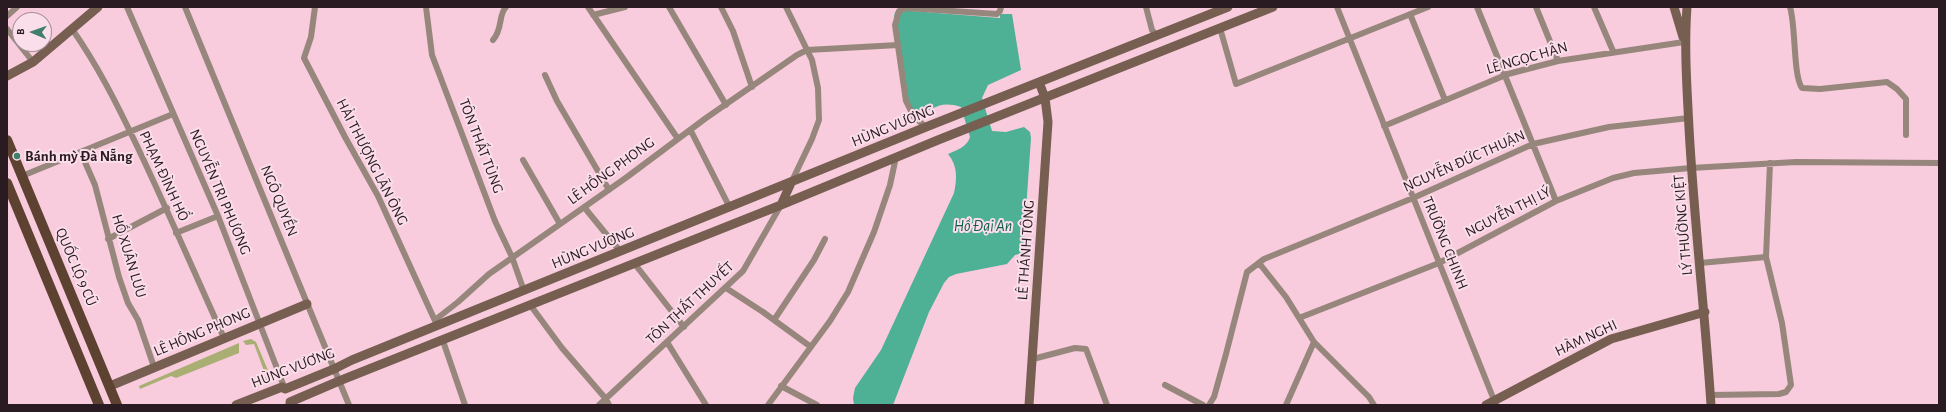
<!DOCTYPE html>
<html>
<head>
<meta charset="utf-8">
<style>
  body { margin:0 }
  #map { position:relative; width:1946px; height:412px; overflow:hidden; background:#f8cbdd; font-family:"Alegreya Sans",sans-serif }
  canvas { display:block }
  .frame { position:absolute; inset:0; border:8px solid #2a1a21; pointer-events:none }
  .north { position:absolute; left:12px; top:12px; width:40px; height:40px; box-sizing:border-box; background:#fadee9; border:1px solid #a79099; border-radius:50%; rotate:272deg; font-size:11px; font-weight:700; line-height:16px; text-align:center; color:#2a1a21 }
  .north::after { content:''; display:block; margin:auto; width:14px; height:18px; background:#407f6d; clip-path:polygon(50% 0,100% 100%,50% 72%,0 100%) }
</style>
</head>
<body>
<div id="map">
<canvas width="1946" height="412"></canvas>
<div class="frame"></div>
<div class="north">B</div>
</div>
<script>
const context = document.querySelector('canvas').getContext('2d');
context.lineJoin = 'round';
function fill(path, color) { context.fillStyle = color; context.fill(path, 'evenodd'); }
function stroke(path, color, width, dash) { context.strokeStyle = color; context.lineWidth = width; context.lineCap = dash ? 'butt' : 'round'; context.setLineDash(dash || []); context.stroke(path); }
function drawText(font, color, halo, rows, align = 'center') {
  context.font = font + ' "Alegreya Sans",sans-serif'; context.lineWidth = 4; context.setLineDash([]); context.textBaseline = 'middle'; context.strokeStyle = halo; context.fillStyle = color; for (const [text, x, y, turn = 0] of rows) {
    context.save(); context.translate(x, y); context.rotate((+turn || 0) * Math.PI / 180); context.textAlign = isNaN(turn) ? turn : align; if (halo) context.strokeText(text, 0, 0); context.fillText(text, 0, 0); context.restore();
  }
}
fill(new Path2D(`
  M251,339L256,342L270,375L268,382L259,387L257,382L260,380L263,382L266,376L254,344L246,345L243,341Z
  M239,343V353L176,378L171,376L140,389L139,386Z`), '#a9af73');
fill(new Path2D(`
  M899,10L1000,18V14H1012L1021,70L988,85L982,98L992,131L1006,132L1024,127L1030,132L1031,138L1023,253L1015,255L1007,264L956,274L949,277L944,283L929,312L893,405H854L853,398L855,388L881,350L954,193C957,179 958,166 948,154C957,150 967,147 970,137L961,107C936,99 934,113 915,113L907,102L894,17L895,12Z`), '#4eb095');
stroke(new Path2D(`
  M127,7L218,216L285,389
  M185,7L349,405
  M315,7L311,37L304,58L345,137L378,196L436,323
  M426,7L432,55L495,221L512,257L524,291
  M588,7L678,139
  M669,7L726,105
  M721,7L733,31L752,87
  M786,7L812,60L818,88L819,120L812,139L791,183
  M1146,7L1152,30L1157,36
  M1337,7L1496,405
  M1477,7L1556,201
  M1536,7L1558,61
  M1594,7L1613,51
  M1790,7C1796,26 1793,76 1802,88L1820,89L1887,82L1897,89L1906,99V135
  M1410,14L1445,100
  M593,15L625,7
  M7,16L17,7
  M1220,28L1236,84L1428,7
  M7,29L33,62
  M72,29C98,66 118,106 137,146C167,209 195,274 224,338
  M493,40C503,29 498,15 506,7
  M545,75L557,101L609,190
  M1384,126L1508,74L1558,61L1684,42
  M926,127L914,117L906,101L895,25L899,11L907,8L997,14L1000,11L1001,7
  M691,131L730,208
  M81,153L95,185L119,277L128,303L138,320L154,367
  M523,160L560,224
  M22,176L173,114
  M584,207L620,251
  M176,233L218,216
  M108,239L167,208
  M634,263L684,327
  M1259,263L1286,297L1314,342L1369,397L1374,405
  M1700,263L1766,257
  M726,288L763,312L811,347
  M531,306L562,348L606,399L609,405
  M1299,318L1439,263L1556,201L1613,178L1634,173L1691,168L1796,162L1939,163
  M435,320L458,302L489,274L627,177L706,118L797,55L807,50L898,45
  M774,320L814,260L825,239
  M443,341L465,405
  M667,342L706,405
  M1033,359L1075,348L1086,349L1107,405
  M1165,385L1203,405
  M781,386L817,405
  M1710,395L1779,394L1786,392L1791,385L1782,323L1766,257L1770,163
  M599,405L743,271L781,205
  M768,405L830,321L848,292L874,232L890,185L896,157
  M1209,405L1214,397L1226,354L1247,272L1264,259L1413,198L1533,144L1609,127L1689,118
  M1286,405L1314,342`), '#97867c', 6);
stroke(new Path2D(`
  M1674,7L1683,37
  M1687,7C1684,48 1687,87 1689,128C1694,220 1705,313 1711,405
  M7,76L33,62L98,7
  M781,205L791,183
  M110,386L307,304
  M236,405L282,387L285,389L334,369L352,360L926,127L1228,7
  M290,405V402L339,381L781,205L938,140L1273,7
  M1029,405L1048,122L1045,98L1039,82
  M1486,405L1611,339L1705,312`), '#765e50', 9);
stroke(new Path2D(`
  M7,140L117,405
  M7,183L99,405`), '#5e4231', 10);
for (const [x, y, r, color] of [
  [17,156,4,"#407f6d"]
]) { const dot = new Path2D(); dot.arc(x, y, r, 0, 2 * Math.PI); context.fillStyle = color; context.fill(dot); stroke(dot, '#fadee9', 1.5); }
drawText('15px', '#2a1a21', '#fadee9', [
  ["LÊ NGỌC HÂN",1527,58,-16],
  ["HÙNG VƯƠNG",893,126,-22],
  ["TÔN THẤT TÙNG",481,146,69],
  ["NGUYỄN ĐỨC THUẬN",1464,161,-24],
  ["HẢI THƯỢNG LÃN ÔNG",372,162,63],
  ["LÊ HỒNG PHONG",611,171,-36],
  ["PHẠM ĐÌNH HỔ",164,176,65],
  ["NGUYỄN TRI PHƯƠNG",220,192,67],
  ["NGÔ QUYỀN",279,201,68],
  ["NGUYỄN THỊ LÝ",1508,212,-27],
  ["LÝ THƯỜNG KIỆT",1683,225,-95],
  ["TRƯỜNG CHINH",1445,243,68],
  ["HÙNG VƯƠNG",593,248,-22],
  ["LÊ THÁNH TÔNG",1026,250,-86],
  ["HỒ XUÂN LƯU",129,256,73],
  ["QUỐC LỘ 9 CŨ",76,267,67],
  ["TÔN THẤT THUYẾT",690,303,-43],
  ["LÊ HỒNG PHONG",202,332,-23],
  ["HÀM NGHI",1586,338,-25],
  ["HÙNG VƯƠNG",293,368,-21]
]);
drawText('bold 15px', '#2a1a21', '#fadee9', [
  ["Bánh mỳ Đà Nẵng",25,156]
], 'left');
drawText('italic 16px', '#0e5e4c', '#fadee9', [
  ["Hồ Đại An",983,226]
]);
</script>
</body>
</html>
